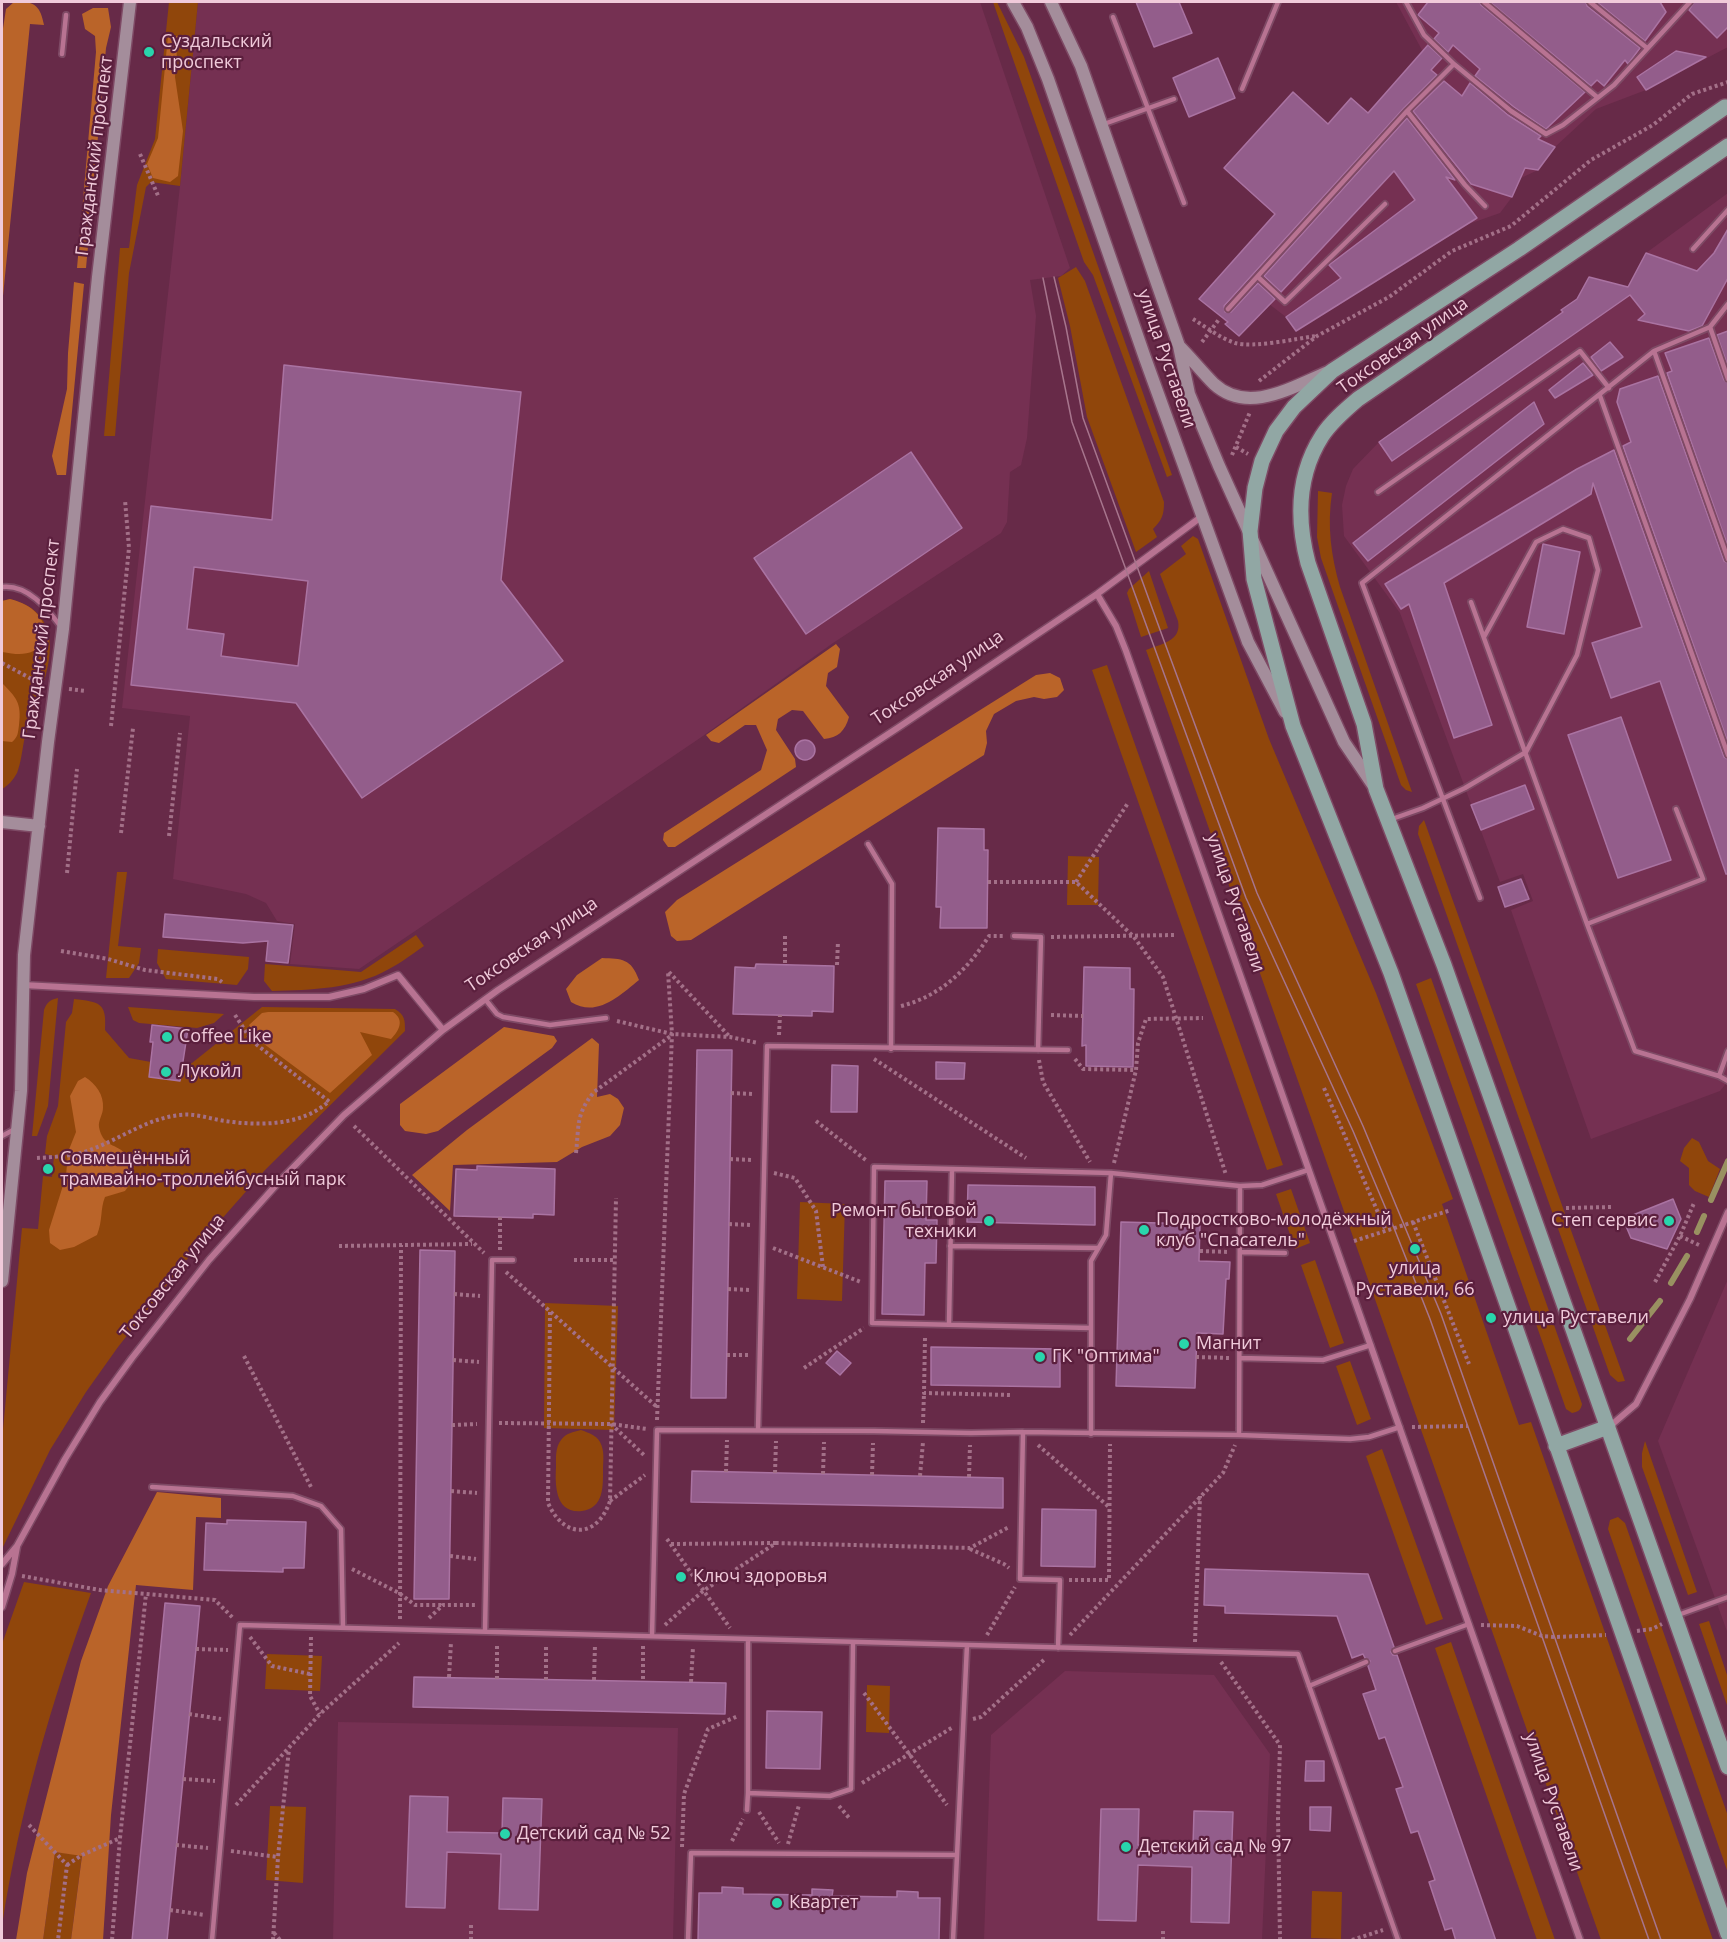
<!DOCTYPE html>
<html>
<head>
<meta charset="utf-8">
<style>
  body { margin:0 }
  #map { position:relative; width:1730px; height:1942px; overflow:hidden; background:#672a48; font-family:"Open Sans",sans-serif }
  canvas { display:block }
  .frame { position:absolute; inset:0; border:3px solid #f0cada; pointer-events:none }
</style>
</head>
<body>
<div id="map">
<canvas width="1730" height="1942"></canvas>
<div class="frame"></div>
</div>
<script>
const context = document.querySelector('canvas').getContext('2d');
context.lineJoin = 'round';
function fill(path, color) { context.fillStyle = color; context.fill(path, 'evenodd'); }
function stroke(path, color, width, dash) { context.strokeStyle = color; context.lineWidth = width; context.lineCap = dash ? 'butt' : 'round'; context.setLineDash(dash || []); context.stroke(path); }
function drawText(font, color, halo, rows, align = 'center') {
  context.font = font + ' "Open Sans",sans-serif'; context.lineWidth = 4.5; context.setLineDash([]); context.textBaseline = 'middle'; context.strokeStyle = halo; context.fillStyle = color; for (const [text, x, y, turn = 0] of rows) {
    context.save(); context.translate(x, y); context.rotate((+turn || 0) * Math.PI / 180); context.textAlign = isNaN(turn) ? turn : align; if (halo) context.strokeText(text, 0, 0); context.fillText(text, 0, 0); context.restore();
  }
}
fill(new Path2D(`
  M198,2H980L1070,268L1061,276L1030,280L1036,316L1027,438L1021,465L1010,472L1007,522L1001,533L833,643L700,738L359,969L290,964L295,924L277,921L266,903L246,894L173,879L190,716L122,708L180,186Z
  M1396,2H1728V47L1646,90L1596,109L1555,147L1538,170L1521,178L1512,197L1500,213L1466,225L1296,331L1286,317L1269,304L1239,336L1215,311L1199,299L1423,52Z
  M1728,193V1081L1720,1091L1591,1139L1511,910L1533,901L1523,874L1500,882L1400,613L1344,536L1342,505L1346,486L1353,469L1379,442L1549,322L1577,299L1589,277L1628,287L1646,253Z
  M1728,1279V1634L1658,1441Z
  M1065,1671L1214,1675L1270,1754L1262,1940H984L991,1735Z
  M338,1722L678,1728L673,1940H333Z`), '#753052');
fill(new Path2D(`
  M169,2H198L180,186L151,182L146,187L129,273L115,436H104L120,248H129L137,185L155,139Z
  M993,2H997L1024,57L1172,475L1167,477L1093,275L1084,262Z
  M1076,267L1085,281L1164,502C1164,515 1162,520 1153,529L1157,537L1136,552L1087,417L1070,326L1058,278Z
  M1318,491L1332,493C1327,526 1331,555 1340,587L1412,792L1406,790L1401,785L1321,558L1317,537Z
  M1193,536L1198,539L1269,739L1376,993L1453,1199L1442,1204L1519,1425L1531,1422L1713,1940H1601L1146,650C1161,644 1182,641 1178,621L1160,574L1186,554L1181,546Z
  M1149,571L1168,628L1141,637L1127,593L1129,589Z
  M10,599C25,603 39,610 46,626C60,660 32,708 24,741C22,752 21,762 17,773C13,780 9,785 2,789V601Z
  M1107,665L1283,1165L1267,1170L1092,670Z
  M1424,820L1625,1381L1618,1382L1610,1375L1418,834L1419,826Z
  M1068,856L1099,857L1098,905H1067Z
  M117,872H127L118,946L141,948L139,963L129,978H106Z
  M416,935L424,946C412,954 401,963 389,969C354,989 311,990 272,991L264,981L265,964L361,972Z
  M158,949L249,957L248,969L237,985L166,979L157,963Z
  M1431,978L1582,1404C1581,1410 1578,1412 1572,1413L1566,1409L1416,984Z
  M58,998L48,1106L37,1136H32L44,1010C47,1002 50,1000 58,998Z
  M74,999C99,1002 107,1002 105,1030L129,1058L151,1062L149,1077L179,1081L182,1066L192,1063L262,1007L395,1009C405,1015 405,1020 405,1031L265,1170L196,1248L118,1347L86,1392L50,1450L2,1549V1440L22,1228L38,1229L43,1176L52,1177L54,1156L45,1154L47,1136L58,1106L66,1022L72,1013Z
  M128,1007L224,1014L214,1023L197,1028L139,1023L133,1020Z
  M1692,1138L1699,1142L1708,1161L1720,1169L1709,1197L1695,1191L1689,1185V1168L1680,1161L1684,1148Z
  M1291,1189L1310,1243L1295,1249L1276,1194Z
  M800,1202L845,1204L842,1301L797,1299Z
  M1315,1260L1344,1343L1330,1348L1301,1265Z
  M545,1303L618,1306L614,1430L544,1428Z
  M1350,1361L1371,1419L1357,1425L1336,1366Z
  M581,1430C589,1433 596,1435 600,1442C605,1451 603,1461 603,1470C603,1486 604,1508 582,1511C555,1514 555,1485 556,1467C556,1458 555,1448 561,1440C566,1433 573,1432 581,1430Z
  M1645,1441L1697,1592L1688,1595L1642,1467V1453Z
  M1382,1449L1443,1619L1426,1625L1366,1456Z
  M1618,1517L1625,1523L1728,1816V1873L1608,1529L1610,1520Z
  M24,1582L91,1593C52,1700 19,1813 2,1926V1644Z
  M1709,1621L1728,1678V1708L1699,1624Z
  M1451,1642L1555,1940H1537L1435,1648Z
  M267,1654L322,1656L320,1691L265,1689Z
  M867,1685L890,1686L889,1733L866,1732Z
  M270,1806L306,1807L303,1883L266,1880Z
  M55,1852L82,1855L71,1940H43Z
  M1312,1891L1342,1892L1341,1939L1311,1938Z`), '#90460b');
fill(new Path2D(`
  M14,2C34,1 40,5 44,25L30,24L2,306V35L6,9Z
  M93,8H108L111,27L106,48L86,268H77L96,52L95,36L85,29L82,14Z
  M168,36H178L175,77L183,131L178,176L170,182L153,178L147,164L158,138Z
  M74,282L84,284L66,475H57L52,456L67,389L68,353Z
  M10,599C35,606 43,616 49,641C31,655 24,656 2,652V601Z
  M836,644L840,649L837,667L828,673L826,686L849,717C845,731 838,738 824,739L803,711L792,710L778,719L776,730L795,759L796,767L675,847H668L663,840L664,833L761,770L767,750L756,725H745L719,743L711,741L706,735Z
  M1050,673L1060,678L1064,690L1057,697L1044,699L1034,697L1016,701L994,714L986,731L987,743L984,755L691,940L677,941L671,936L665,912L677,900L1036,675Z
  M2,683C16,697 22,703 19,725C18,733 18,737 12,742L2,741Z
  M602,958C622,959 631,958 639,980C619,996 597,1018 571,1002L566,989L577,975Z
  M268,1012H393C405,1020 399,1031 391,1039L360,1032L372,1055L330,1093L256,1038L249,1025L262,1013Z
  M504,1027L554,1036L557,1041L552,1048L438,1131L426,1134L405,1131L400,1125V1104Z
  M592,1038L599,1044L597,1097L610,1094L618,1099L624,1108L620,1125L610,1136L582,1147L557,1162L453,1165L450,1211L412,1175L467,1130Z
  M85,1077C96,1084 104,1095 103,1108C103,1114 98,1121 99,1127C104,1155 131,1138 131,1174C130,1181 130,1185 125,1191L105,1197C100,1209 103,1220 97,1235L74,1247L60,1250L50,1243L49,1230L66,1176L68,1152L76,1132L70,1096L78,1081Z
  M157,1492L221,1498V1518L196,1517L193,1590L136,1585L111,1815L103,1940H71L82,1856L55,1852L43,1940H16L27,1873L81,1661L108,1586Z`), '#ba6429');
stroke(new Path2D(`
  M1711,1200L1728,1161
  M1697,1232L1704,1216
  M1671,1283L1687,1256
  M1630,1339L1660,1301`), '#999161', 6);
const building = new Path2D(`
  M1136,2H1179L1192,33L1154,47Z
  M1428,2H1480L1481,5L1585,92L1546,129L1514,107L1475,76L1480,69L1453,45L1448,52L1434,39L1439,33L1418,15Z
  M1490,2H1586L1587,6L1640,48L1628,64L1625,60L1604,86L1597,80L1591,86Z
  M1597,2H1660L1666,12L1645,41Z
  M1694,2H1728V27L1717,38L1689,10Z
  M1428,45L1442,58L1431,70L1437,75L1404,108L1224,306L1225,312H1231L1258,283L1275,299L1239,336L1225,324L1228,322L1199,299L1275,214L1224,168L1293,92L1328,124L1351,98L1368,113Z
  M1676,51L1706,57L1646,90L1637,77Z
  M1218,58L1235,98L1189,117L1173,78Z
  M1444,81L1462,96L1470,83L1508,115L1541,136L1538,139L1555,147L1538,170L1525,168L1512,197L1471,184L1413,111Z
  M1407,118L1455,180L1446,177L1477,218L1296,331L1286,317L1341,278L1329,265L1415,200L1394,171L1281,292L1264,276Z
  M1728,229V278L1702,326L1689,331L1638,320L1645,314L1630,295L1392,461L1379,442L1563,312L1561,310L1577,299L1589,277L1628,287L1646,253L1697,271L1714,253Z
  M1728,331V367L1717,335Z
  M1709,338L1724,380L1728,383V547L1667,373L1672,371L1665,353Z
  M1610,342L1623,357L1601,371L1591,357Z
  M1583,363L1593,375L1555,398L1549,390Z
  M284,365L521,392L501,580L563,661L362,798L296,703L131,685L151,506L272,520ZM194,567L308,581L298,666L221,656L224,634L187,629Z
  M1658,376L1724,561L1728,563V743L1623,446L1631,442L1617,402L1620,389Z
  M1534,402L1544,424L1368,561L1353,543Z
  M1614,450L1724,757L1728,759V874H1726L1660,681L1611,698L1592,643L1642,627L1593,483L1591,494L1444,583L1492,725L1454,738L1409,604L1401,609L1385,584L1577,469Z
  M911,452L962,528L806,634L754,558Z
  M1543,544L1580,552L1564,634L1527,627Z
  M1621,717L1671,860L1618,878L1568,735Z
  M795 750a10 10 0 1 1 20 0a10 10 0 1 1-20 0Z
  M1525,785L1534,809L1481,830L1471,805Z
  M938,828L984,829V850H988L987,928H940L941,907H936Z
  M1521,879L1529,899L1505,907L1498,887Z
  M165,914L293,925L288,963L266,961L268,941L243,943L163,937Z
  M756,964L834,966L833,1012L812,1011V1016L733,1014L735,967L755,968Z
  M1084,967L1130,968V989H1134L1133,1067L1086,1066V1045L1082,1046Z
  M152,1025L188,1029L180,1081L149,1077L153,1042H150Z
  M697,1050H732L726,1398H691Z
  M936,1062L965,1063L964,1079H936Z
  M832,1065L858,1066L857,1112H831Z
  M477,1166L555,1169L554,1215L533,1214V1218L454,1216L456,1169L477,1170Z
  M885,1181H927L926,1220H937L936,1263H925L924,1315L882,1314Z
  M968,1185L1095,1187V1225L967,1222Z
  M1673,1199L1681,1219L1667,1249L1631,1238L1623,1219Z
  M1121,1222L1200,1224L1199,1261L1230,1262L1229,1279H1226L1223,1334L1197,1333L1195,1388L1116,1386Z
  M420,1250L455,1251L449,1599H414Z
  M931,1347L1060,1349V1387L931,1385Z
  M837,1351L851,1363L840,1375L826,1363Z
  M692,1471L1003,1478V1508L691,1502Z
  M1042,1509L1096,1510L1095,1567L1041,1566Z
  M227,1520L306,1522L304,1568H283V1572L204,1570L206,1523L227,1524Z
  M1205,1569L1368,1574L1394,1647L1391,1652L1393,1655H1397L1496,1941H1456L1452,1928L1445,1930L1429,1882L1435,1880L1418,1831L1411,1833L1396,1789L1403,1787L1385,1737L1379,1739L1363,1694L1376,1690L1368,1666L1370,1661L1365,1658L1363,1654L1352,1658L1337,1616L1225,1613V1606L1204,1605Z
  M165,1603L200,1606L196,1649L167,1941H132Z
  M414,1677L726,1683L725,1714L413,1707Z
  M767,1711L822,1712L820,1769L766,1768Z
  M1306,1761H1324V1781H1305Z
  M410,1796L448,1797L447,1832L502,1833L503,1798L542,1799L538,1910L499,1909L501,1854L447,1852L445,1908L406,1907Z
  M1310,1807H1331L1330,1831L1310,1830Z
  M1101,1809H1139L1138,1845L1193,1846L1194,1811L1233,1812L1229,1923L1191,1922L1192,1867L1138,1865L1136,1921L1098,1920Z
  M722,1887L743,1888V1894L812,1895V1889L833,1890L832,1896L897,1897V1891L918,1892V1898H940L939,1941H698L699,1893H722Z`);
fill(building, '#935d8b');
stroke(building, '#aa73a2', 1.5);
const lane = new Path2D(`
  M1406,2L1424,35L1454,64
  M1484,2L1597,97
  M1590,2L1647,48
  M1113,17L1184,203
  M62,54L66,15
  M1242,89L1278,2
  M1407,111L1465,185L1485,206
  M1104,124L1174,99
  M1693,249L1728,210
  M1258,277L1285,302L1385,204
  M1228,309L1407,111L1454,64L1511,111L1546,134L1563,125L1614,85L1690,2
  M1710,327L1728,379
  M1654,351L1728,559
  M1600,396L1728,755
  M1378,492L1580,351L1609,388
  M2,587C27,584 47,608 61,627
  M1471,602L1587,924L1703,879L1676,809
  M1392,819L1423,808L1465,788L1526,752L1577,655L1598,570L1589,538L1563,529L1536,542L1484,637
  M868,844L892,884L891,1049
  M1480,898L1362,583L1654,351L1710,327L1728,304
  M1587,924L1635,1051L1719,1076
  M1014,936L1041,937L1038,1050
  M485,999L497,1014L503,1017L550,1025L606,1018
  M1728,1051L1719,1076L1728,1081
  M2,1136L15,1129
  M950,1246L1098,1248
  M1240,1252L1285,1253
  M949,1324L952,1169
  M1091,1328V1261L1106,1235L1111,1173
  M1240,1358L1323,1360L1371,1345
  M758,1430L767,1046L1068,1050
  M1023,1432L1020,1579L1060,1580L1058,1648
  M1091,1434V1328L872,1323L874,1167L1111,1173L1240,1186L1262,1185L1308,1170
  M1239,1435L1240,1186
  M152,1487L293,1496L321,1506L341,1529L343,1628
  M1678,1615L1728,1597
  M485,1631L492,1260H513
  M652,1636L657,1430L874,1431L971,1433L1023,1432L1239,1435L1350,1439L1369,1437L1400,1427
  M748,1639V1793L830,1796L851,1789L853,1642
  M1395,1651L1469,1624
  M1309,1686L1366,1662
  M747,1810L748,1793
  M212,1940L240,1625L1298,1654L1398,1940
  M688,1940L691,1853L957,1855
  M953,1940L967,1645`);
const street = new Path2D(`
  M1097,594L1116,626L1126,651L1580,1940
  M23,985L254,997H329L364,989L398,975L443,1030
  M1609,1427L1636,1404L1690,1299L1728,1212
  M2,1564L17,1546L65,1459L100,1402L132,1358L209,1260L278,1183L344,1115L443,1030L498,990L899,727L1097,594L1201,517
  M2,1607L12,1574L17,1547`);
const secondary = new Path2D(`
  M1013,2L1027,27L1048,79L1145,358L1248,642L1285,712
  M1051,2L1081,66L1179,346L1189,394L1219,466L1344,742L1375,788
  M1179,346C1191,358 1202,372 1214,384C1248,415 1292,387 1328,372
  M2,822L39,826
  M2,1281L21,1091L24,955L48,742L63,629L98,277L130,2`);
const primary = new Path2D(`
  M1725,107L1519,249L1332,371L1294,407L1276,431L1262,461L1255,488L1250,531L1254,579L1293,726L1391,973L1728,1934
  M1728,146L1358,399C1345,410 1331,422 1322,436C1297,475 1297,521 1308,563L1364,724L1376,789L1444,965L1728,1767
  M1556,1446L1608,1427`);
stroke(lane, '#7e4a65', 8);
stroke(street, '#7e4a65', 9);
stroke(secondary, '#7e4a65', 15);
stroke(primary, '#7e4a65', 18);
stroke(new Path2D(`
  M140,154L159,198
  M1193,319C1206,327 1220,338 1235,343C1254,348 1295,339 1316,336
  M1202,342L1220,318
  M1259,381L1317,336L1389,297L1452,251L1511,226L1591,160L1653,125L1692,94L1728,82
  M1236,447L1248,454
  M1232,455L1250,412
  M2,663L41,684
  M69,689L86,691
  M111,726L129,548L125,500
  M121,833L133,728
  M169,836L180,733
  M67,873L77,769
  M988,882H1076L1134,937L1163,977L1226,1175
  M1076,882L1128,803
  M785,936V964
  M1051,937L1174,935
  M61,951L108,959L145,970L218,979L222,982
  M837,965L838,941
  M669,972L730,1037
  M901,1006C941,996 968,969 989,936H1004
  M235,1015L252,1041L331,1103
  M1051,1015L1083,1016
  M617,1021L672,1034L730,1037L758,1043
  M779,1035L780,1015
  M874,1059L1026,1158
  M1075,1059L1083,1069L1136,1070L1138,1043L1146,1019L1203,1018
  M1039,1060L1043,1082L1090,1162
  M1324,1088L1386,1231
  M731,1093L754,1094
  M816,1121L867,1161
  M354,1126L484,1253
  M576,1153C579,1125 576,1114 594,1092L672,1035
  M37,1158C56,1157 77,1156 95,1148C123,1137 149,1118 180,1115C196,1113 210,1119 225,1121C259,1126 303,1126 329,1101
  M730,1159L753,1160
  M1114,1163L1136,1070
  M774,1173L795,1178L816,1211L823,1267
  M1566,1208L1611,1207
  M500,1217V1250
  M1413,1222L1469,1364
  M729,1224L752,1225
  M1680,1236L1701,1246
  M1354,1241L1451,1210
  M339,1246L472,1244
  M773,1248L861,1282
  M1200,1251L1229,1252
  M574,1260H615
  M506,1272L657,1407
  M1655,1282L1680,1236L1694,1203
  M728,1289L751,1290
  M454,1294L480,1296
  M550,1312L548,1503C564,1539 597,1539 610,1501L616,1198
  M925,1338L924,1393L1011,1395
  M727,1355H750
  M244,1356L312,1489
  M1196,1357L1230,1358
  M453,1360L479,1362
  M804,1368L864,1328
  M657,1420L672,1034L668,972
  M499,1423L611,1424L647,1429
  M923,1423L924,1393
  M611,1424L645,1456
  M452,1425L477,1424
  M1412,1427L1468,1426
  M1038,1445L1109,1507
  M726,1472L727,1440
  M775,1473L776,1441
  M823,1474L824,1442
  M872,1475L873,1443
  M920,1476L923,1442
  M969,1477L970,1445
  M451,1491L477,1493
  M610,1501L645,1475
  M667,1539L730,1628
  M671,1544L776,1543
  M970,1549L1004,1564L1009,1568
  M450,1556L476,1559
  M352,1569L399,1593L415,1605H443
  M22,1576L100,1590L215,1600L233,1618
  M1069,1580H1109L1110,1444
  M429,1618L443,1605H476
  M400,1619L401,1245
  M665,1625L703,1591L776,1543L970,1548L1009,1527
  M1481,1625L1517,1626L1542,1636L1555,1637L1606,1635
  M1637,1631L1652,1629L1662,1624
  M987,1635L1015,1587
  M1070,1635L1223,1473L1235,1445
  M250,1637L272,1666L310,1674
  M311,1637L310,1696L320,1714
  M1195,1642L1200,1496
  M643,1646V1681
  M196,1649L228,1650
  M1221,1662L1280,1745L1278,1817L1280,1940
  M449,1677L451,1642
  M497,1679V1643
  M546,1680V1644
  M594,1680L595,1645
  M691,1682L693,1647
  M864,1693L947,1805
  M189,1714L221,1719
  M973,1719L981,1717L1045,1659
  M183,1779L215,1781
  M862,1783L953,1727
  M236,1805L320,1714L399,1643
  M839,1806L850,1819
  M759,1812L779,1843
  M29,1825L67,1865L58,1940
  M732,1841L743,1819
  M788,1844L799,1805
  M176,1845L208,1848
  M682,1847L684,1794L708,1729L738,1716
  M231,1851L278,1857
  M67,1865L82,1855L120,1838
  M170,1910L205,1915
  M274,1933L280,1940
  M112,1940L120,1838L146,1594
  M273,1940L278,1857L289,1749
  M471,1940V1925
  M1163,1940V1928
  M1352,1940L1383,1930`), '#a37088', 4, [3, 3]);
stroke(lane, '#b87392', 4.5);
stroke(street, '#b87392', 6);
stroke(secondary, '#a48d9b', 12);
stroke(primary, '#91a7a4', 15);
stroke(new Path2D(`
  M1054,277L1066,327L1083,418L1163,638L1257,893L1363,1126L1441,1314L1661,1940
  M1043,278L1072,422L1246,898L1353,1131L1394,1228L1430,1319L1649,1940`), '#a7758d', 1.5);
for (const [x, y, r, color] of [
  [149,52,6,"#29d5ac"],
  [167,1037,6,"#29d5ac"],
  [166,1072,6,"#29d5ac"],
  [48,1169,6,"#29d5ac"],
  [989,1221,6,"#29d5ac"],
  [1669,1221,6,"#29d5ac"],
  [1144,1230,6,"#29d5ac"],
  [1415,1249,6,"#29d5ac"],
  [1491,1318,6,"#29d5ac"],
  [1184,1344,6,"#29d5ac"],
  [1040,1357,6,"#29d5ac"],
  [681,1577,6,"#29d5ac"],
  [505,1834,6,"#29d5ac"],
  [1126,1847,6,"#29d5ac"],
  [777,1903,6,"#29d5ac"]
]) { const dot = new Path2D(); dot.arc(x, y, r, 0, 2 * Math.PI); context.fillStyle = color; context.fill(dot); stroke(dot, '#5b1f3d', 2); }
drawText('18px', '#f0cada', '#5b1f3d', [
  ["Суздальский",161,42],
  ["проспект",161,63],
  ["Coffee Like",179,1037],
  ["Лукойл",178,1072],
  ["Совмещённый",60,1159],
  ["трамвайно-троллейбусный парк",60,1180],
  ["Ремонт бытовой",977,1211,"right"],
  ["техники",977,1232,"right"],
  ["Подростково-молодёжный",1156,1220],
  ["клуб \"Спасатель\"",1156,1241],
  ["Степ сервис",1657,1221,"right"],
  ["улица",1415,1269,"center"],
  ["Руставели, 66",1415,1290,"center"],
  ["улица Руставели",1503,1318],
  ["Магнит",1196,1344],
  ["ГК \"Оптима\"",1052,1357],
  ["Ключ здоровья",693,1577],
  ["Детский сад № 52",517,1834],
  ["Детский сад № 97",1138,1847],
  ["Квартет",789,1903]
], 'left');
drawText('18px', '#f0cada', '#5b1f3d', [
  ["Гражданский проспект",95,156,-83],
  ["Токсовская улица",1403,346,-35],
  ["улица Руставели",1166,359,71],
  ["Гражданский проспект",42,639,-83],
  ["Токсовская улица",938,678,-34],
  ["улица Руставели",1235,903,71],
  ["Токсовская улица",532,945,-34],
  ["Токсовская улица",173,1277,-51],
  ["улица Руставели",1553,1802,71]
]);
</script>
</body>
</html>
